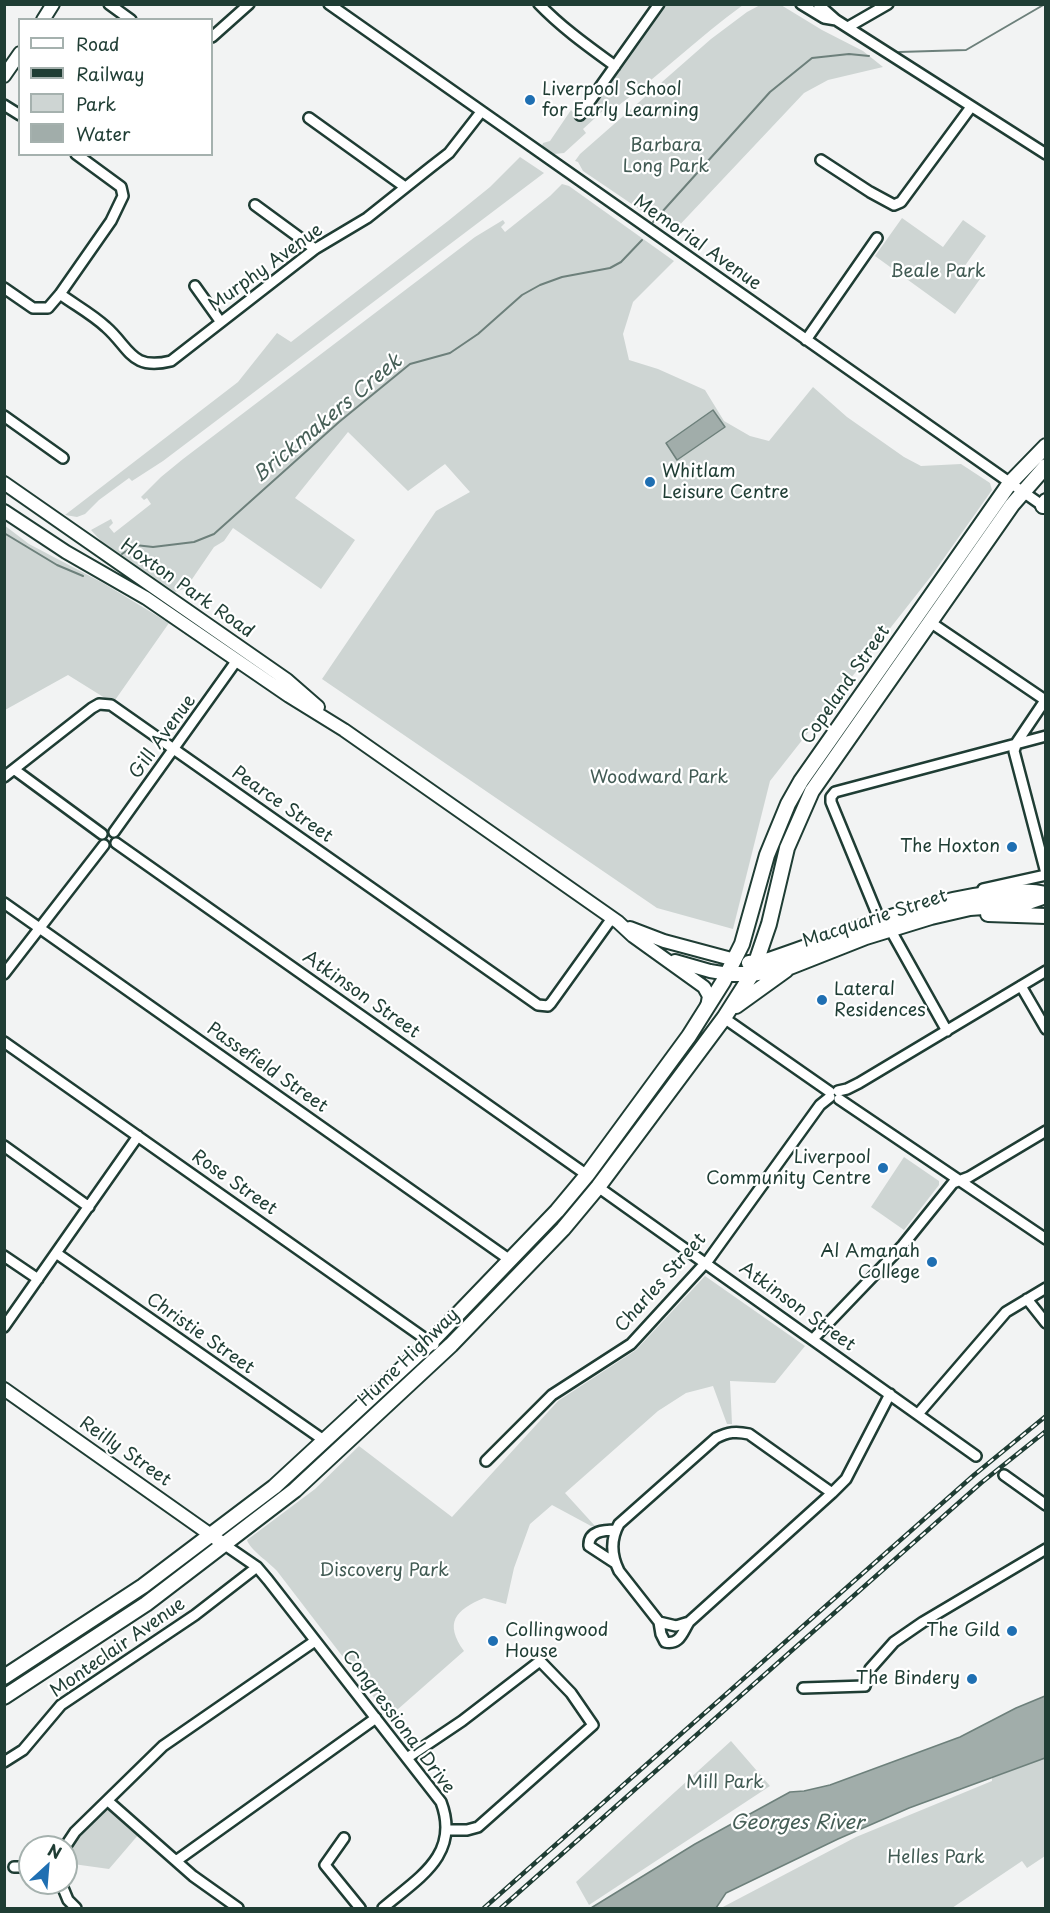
<!DOCTYPE html>
<html>
<head>
<meta charset="utf-8">
<style>
  body { margin:0 }
  #map { position:relative; width:1050px; height:1913px; overflow:hidden; background:#f2f3f3; font-family:"Playpen Sans",sans-serif }
  canvas { display:block }
  .frame { position:absolute; inset:0; border:6px solid #1f3d34; pointer-events:none }
  .legend { position:absolute; left:18px; top:18px; width:195px; height:138px; box-sizing:border-box; background:#fff; border:2px solid #a5b1ae; margin:0; padding:8px 10px; list-style:none; font-size:18px; color:#1f3d34 }
  .legend li { display:flex; align-items:center; gap:12px; height:30px }
  .legend b { width:30px; border:2px solid #a5b1ae }
  .north { position:absolute; left:18px; top:1835px; width:60px; height:60px; box-sizing:border-box; background:#fff; border:2px solid #a5b1ae; border-radius:50%; rotate:26deg; font-size:16px; font-weight:700; line-height:24px; text-align:center; color:#1f3d34 }
  .north::after { content:''; display:block; margin:auto; width:21px; height:27px; background:#1f6fb2; clip-path:polygon(50% 0,100% 100%,50% 72%,0 100%) }
</style>
</head>
<body>
<div id="map">
<canvas width="1050" height="1913"></canvas>
<div class="frame"></div>
<ul class="legend">
<li><b style="height:8px;background:#fff"></b>Road</li>
<li><b style="height:8px;background:#1f3d34"></b>Railway</li>
<li><b style="height:16px;background:#ced5d3"></b>Park</li>
<li><b style="height:16px;background:#a1adaa"></b>Water</li>
</ul>
<div class="north">N</div>
</div>
<script>
const context = document.querySelector('canvas').getContext('2d');
context.lineJoin = 'round';
function fill(path, color) { context.fillStyle = color; context.fill(path, 'evenodd'); }
function stroke(path, color, width, dash) { context.strokeStyle = color; context.lineWidth = width; context.lineCap = dash ? 'butt' : 'round'; context.setLineDash(dash || []); context.stroke(path); }
function drawText(font, color, halo, rows, align = 'center') {
  context.font = font + ' "Playpen Sans",sans-serif'; context.lineWidth = 4.5; context.setLineDash([]); context.textBaseline = 'middle'; context.strokeStyle = halo; context.fillStyle = color; for (const [text, x, y, turn = 0] of rows) {
    context.save(); context.translate(x, y); context.rotate((+turn || 0) * Math.PI / 180); context.textAlign = isNaN(turn) ? turn : align; if (halo) context.strokeText(text, 0, 0); context.fillText(text, 0, 0); context.restore();
  }
}
fill(new Path2D(`
  M762,4L781,5L822,30L863,51L883,67L828,80L804,93L673,232L583,171L578,162L575,161L580,154L711,39L747,12Z
  M667,5H743C699,37 659,76 615,108L609,106L606,108L583,129L586,133L564,153L554,154L542,146L543,143L550,141L571,110L580,120L586,114L595,116L598,112L597,102Z
  M520,157L544,173L163,461L132,481L129,478L99,500L85,514L77,517L65,515L238,382L277,333L291,342L448,221L490,187Z
  M562,184L569,186L674,261L633,302L623,334L629,360L658,369L705,390L724,421L750,436L769,441L813,387L847,417L904,457L921,466L961,464L990,483L992,490L932,575L770,781L733,929L657,908L322,679L436,511L470,492L445,464L408,491L348,432L295,498L355,540L321,589L233,528L224,541L214,547L186,588L175,592L102,542L91,530L111,519L113,523L109,527L114,533L151,504L147,498L144,500L141,497L161,477L183,459L475,237L503,220L505,223L501,227L505,232L550,196Z
  M902,218L943,247L963,220L986,236L964,267L980,279L955,314L875,256Z
  M4,525L29,544L103,583L169,623L113,703L68,675L5,710Z
  M904,1157L939,1181V1185L904,1230L871,1207Z
  M705,1276L805,1346L775,1383L730,1381L732,1424H727L713,1386L686,1393L658,1411L565,1493L595,1526H591L552,1505L530,1524L514,1568L506,1604L484,1598C455,1610 444,1623 464,1651L389,1717L277,1571C269,1562 250,1550 247,1540L315,1489L359,1446L452,1517L558,1401L636,1350Z
  M731,1741L770,1786L589,1905L576,1882Z
  M1045,1758V1856L1027,1868L1022,1861L952,1908H721L856,1837L992,1781V1778Z
  M106,1809L120,1816L139,1834L109,1869L66,1863C66,1840 88,1825 103,1810Z`), '#ced5d3');
const water = new Path2D(`
  M713,410L725,427L677,460L666,443Z
  M1045,1696V1758L909,1808L838,1839L726,1893L716,1908H591L695,1844L790,1792L804,1791L830,1785L960,1737L1016,1708Z`);
fill(water, '#a1adaa');
stroke(water, '#6d807b', 1.5);
stroke(new Path2D(`
  M899,52L966,50L1045,4
  M653,222L770,92L812,58L849,54L869,56
  M4,533L57,565L83,576
  M122,554L135,545L153,547L194,542L214,534L339,422L410,364L450,353L478,334L522,295L540,285L562,277L610,268L621,262L642,240`), '#6d807b', 2);
const minor = new Path2D(`
  M109,4L131,20
  M329,4L1046,508
  M539,4C562,28 589,47 615,66
  M801,4L824,18L836,20
  M818,4L836,20L1046,154
  M848,27L888,4
  M212,37L249,4
  M4,105L20,115
  M580,115L659,4
  M309,118L405,187
  M821,160L870,192L894,205L901,202L971,107
  M255,205L315,249
  M195,286L220,321
  M4,288L33,308H48L60,294L111,221L123,196L121,187L76,154
  M60,294C75,305 92,314 106,327C130,348 131,371 171,361L315,249L367,218L431,167L449,153L481,112
  M806,340L877,238
  M4,416L63,458
  M930,622L1045,700
  M1046,699L1017,742L1014,751L1046,873
  M15,770L102,834
  M4,777L92,708L99,704L111,705L538,1005L548,1006L551,1003L612,918
  M114,832L237,660
  M116,843L587,1175
  M983,889L1046,875
  M4,903L510,1260
  M880,921L831,802V797L835,792L1046,736
  M890,929L947,1031
  M4,974L104,845
  M1021,986L1046,1029
  M724,1018L830,1092
  M4,1042L434,1345
  M838,1091L847,1089L859,1083L1046,971
  M839,1099L1046,1239
  M4,1146L89,1207
  M598,1187L976,1456
  M56,1253L325,1441
  M4,1256L38,1279
  M1027,1299L1046,1323
  M4,1327L138,1136
  M813,1339L903,1245L953,1183L969,1177L1046,1131
  M918,1414L1006,1312L1046,1288
  M486,1461L552,1395L631,1344L709,1259L820,1105L830,1097
  M1004,1475L1046,1505
  M832,1493L749,1434C736,1431 728,1432 716,1438L619,1524C610,1540 611,1555 619,1571L659,1622L676,1626L689,1622L832,1493L846,1479L890,1394
  M225,1545L257,1567L268,1580L441,1802C461,1855 418,1878 383,1908
  M615,1563L589,1546C588,1531 604,1530 616,1530
  M659,1622L661,1634L665,1642C680,1645 682,1633 689,1622
  M803,1688L865,1686L870,1669L894,1642L923,1622L1046,1549
  M407,1758L462,1721L540,1661L571,1693L593,1725L478,1827L467,1830H447
  M4,1762L23,1750L61,1705L195,1615L257,1567
  M108,1801L193,1876L238,1908
  M344,1838L325,1865L360,1908
  M65,1847L75,1832L163,1746L315,1641
  M176,1861L376,1718
  M14,1867H30
  M61,1883L68,1900L76,1908`);
const major = new Path2D(`
  M43,20L53,4
  M4,76L20,53
  M4,483L287,680L318,707
  M4,511L66,552L146,598L289,696L344,730L618,922L633,936L704,987L709,996L707,1007
  M630,928L664,941L735,960
  M675,961L710,971L728,974
  M4,1389L225,1545`);
const highway = new Path2D(`
  M1043,506L1046,501
  M988,914L1046,916
  M749,963L766,961C841,936 916,902 995,893C1012,892 1029,890 1046,894
  M728,974H752L790,967L866,937L931,917L970,908L1023,904L1046,896
  M736,1006L786,970
  M4,1677L143,1586L274,1487L431,1342L557,1211L587,1175L689,1036L723,982L742,944L767,855L788,804L801,781L1010,483L1046,446
  M4,1697L146,1604L295,1490L451,1345L563,1229L598,1187L724,1018L752,974L769,924L787,848L812,791L1012,505L1046,466`);
stroke(minor, '#1f3d34', 14);
stroke(major, '#1f3d34', 16);
stroke(highway, '#1f3d34', 18);
stroke(minor, '#fff', 9);
stroke(major, '#fff', 12);
stroke(highway, '#fff', 14);
const rail = new Path2D(`
  M484,1908L974,1475L1046,1416
  M501,1908L981,1483L1046,1431`);
stroke(rail, '#1f3d34', 4.5);
stroke(rail, '#fff', 2, [7]);
for (const [x, y, r, color] of [
  [530,100,6,"#1f6fb2"],
  [650,482,6,"#1f6fb2"],
  [1012,847,6,"#1f6fb2"],
  [822,1000,6,"#1f6fb2"],
  [883,1168,6,"#1f6fb2"],
  [932,1262,6,"#1f6fb2"],
  [1012,1631,6,"#1f6fb2"],
  [493,1641,6,"#1f6fb2"],
  [972,1679,6,"#1f6fb2"]
]) { const dot = new Path2D(); dot.arc(x, y, r, 0, 2 * Math.PI); context.fillStyle = color; context.fill(dot); stroke(dot, '#fff', 2); }
drawText('18px', '#1f3d34', '#fff', [
  ["Liverpool School",542,90,"left"],
  ["for Early Learning",542,111,"left"],
  ["Whitlam",662,472,"left"],
  ["Leisure Centre",662,493,"left"],
  ["The Hoxton",1000,847],
  ["Lateral",834,990,"left"],
  ["Residences",834,1011,"left"],
  ["Liverpool",871,1158],
  ["Community Centre",871,1179],
  ["Al Amanah",920,1252],
  ["College",920,1273],
  ["Collingwood",505,1631,"left"],
  ["House",505,1652,"left"],
  ["The Gild",1000,1631],
  ["The Bindery",960,1679]
], 'right');
drawText('18px', '#425b54', '#fff', [
  ["Barbara",666,146],
  ["Long Park",666,167],
  ["Beale Park",938,272],
  ["Woodward Park",659,778],
  ["Discovery Park",384,1571],
  ["Mill Park",725,1783],
  ["Helles Park",936,1858]
]);
drawText('18px', '#1f3d34', '#fff', [
  ["Memorial Avenue",697,243,35],
  ["Murphy Avenue",266,268,-36],
  ["Hoxton Park Road",187,589,35],
  ["Copeland Street",846,685,-55],
  ["Gill Avenue",163,737,-54],
  ["Pearce Street",282,805,35],
  ["Macquarie Street",875,919,-18],
  ["Atkinson Street",361,995,35],
  ["Passefield Street",267,1068,35],
  ["Rose Street",234,1183,35],
  ["Charles Street",661,1283,-48],
  ["Atkinson Street",797,1307,36],
  ["Christie Street",200,1334,35],
  ["Hume Highway",409,1358,-44],
  ["Reilly Street",125,1452,35],
  ["Monteclair Avenue",118,1648,-35],
  ["Congressional Drive",398,1722,53]
]);
drawText('italic 20px', '#465f57', '#fff', [
  ["Brickmakers Creek",328,419,-40],
  ["Georges River",797,1823]
]);
</script>
</body>
</html>
